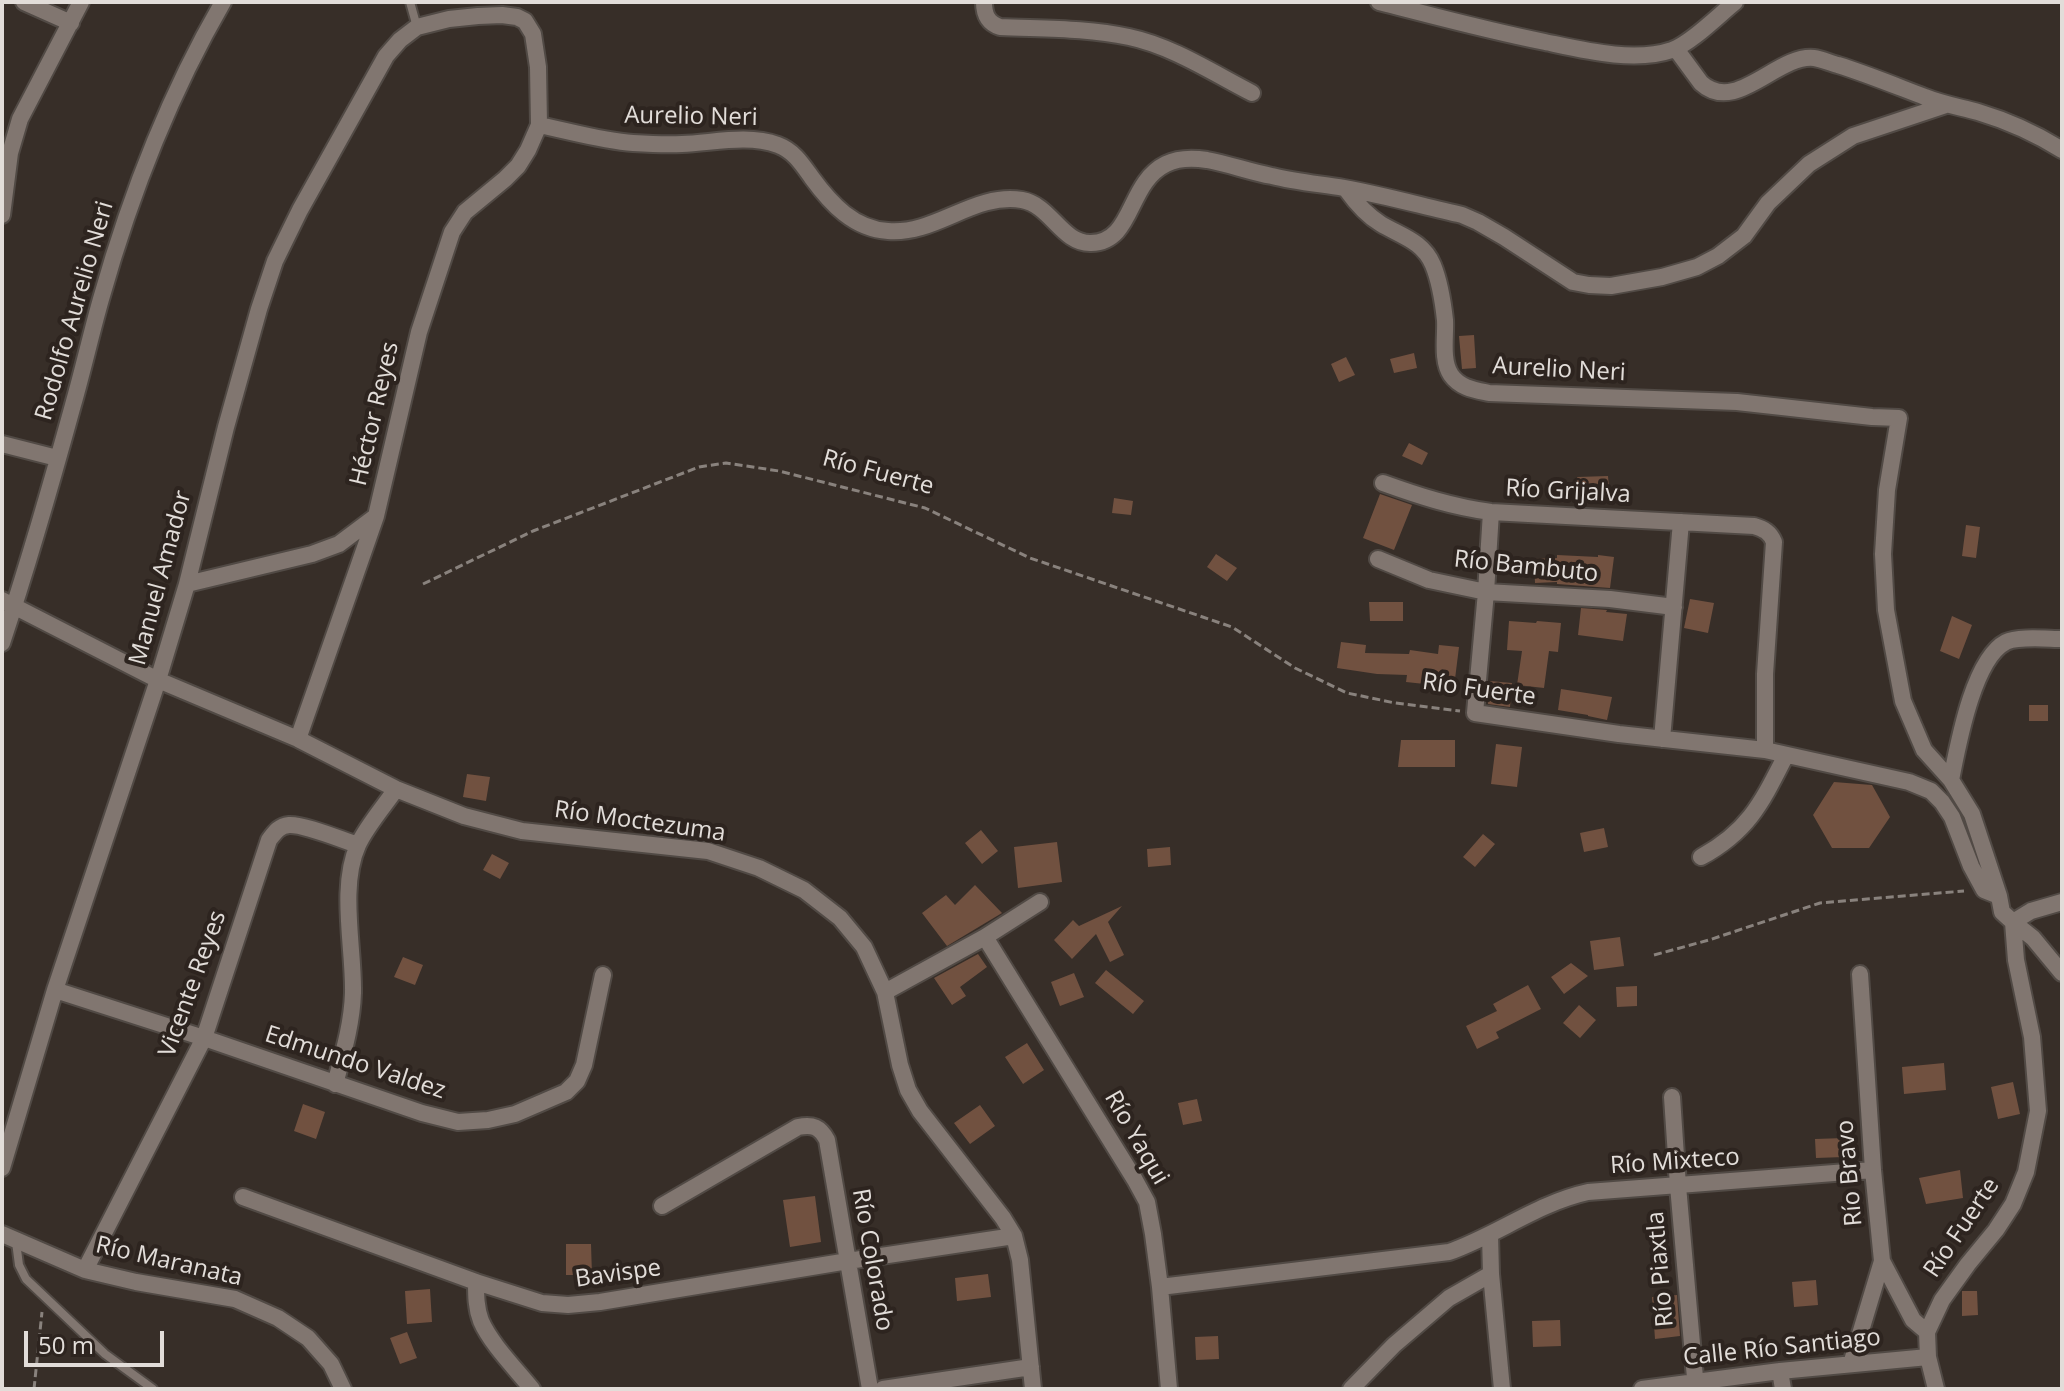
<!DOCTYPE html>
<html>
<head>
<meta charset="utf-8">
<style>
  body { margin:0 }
  #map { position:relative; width:2064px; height:1391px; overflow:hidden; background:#372e28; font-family:"Open Sans",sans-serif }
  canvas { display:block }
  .frame { position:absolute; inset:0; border:4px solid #e2ddd9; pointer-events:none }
  .scale { position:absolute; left:24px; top:1331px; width:140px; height:36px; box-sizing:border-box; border:4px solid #e2ddd9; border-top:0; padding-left:10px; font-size:24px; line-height:28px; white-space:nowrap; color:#e2ddd9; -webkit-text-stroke:6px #2d241f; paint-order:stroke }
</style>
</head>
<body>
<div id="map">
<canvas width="2064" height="1391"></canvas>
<div class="frame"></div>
<div class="scale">50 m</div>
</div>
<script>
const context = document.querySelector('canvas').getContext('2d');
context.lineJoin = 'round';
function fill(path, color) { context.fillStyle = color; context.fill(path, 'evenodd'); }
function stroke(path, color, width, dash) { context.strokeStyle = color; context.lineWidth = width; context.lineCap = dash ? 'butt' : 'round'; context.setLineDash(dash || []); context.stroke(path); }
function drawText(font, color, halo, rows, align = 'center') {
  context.font = font + ' "Open Sans",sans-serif'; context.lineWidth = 8; context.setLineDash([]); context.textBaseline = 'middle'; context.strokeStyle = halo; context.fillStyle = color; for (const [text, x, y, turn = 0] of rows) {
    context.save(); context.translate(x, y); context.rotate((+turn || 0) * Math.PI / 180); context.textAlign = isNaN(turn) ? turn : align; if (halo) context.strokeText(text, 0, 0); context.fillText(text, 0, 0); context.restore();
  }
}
fill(new Path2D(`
  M1474,335L1476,368L1462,369L1459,336Z
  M1414,353L1417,368L1394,373L1390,359Z
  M1346,357L1355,375L1339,382L1331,364Z
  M1409,443L1428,453L1422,465L1402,456Z
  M1608,476L1610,502L1579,504L1577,477Z
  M1380,494L1412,505L1394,550L1363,538Z
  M1114,498L1133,501L1131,515L1112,513Z
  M1966,525L1980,527L1976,558L1962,556Z
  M1216,554L1237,568L1227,581L1207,567Z
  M1557,555L1598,557V555L1614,557L1610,588L1557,584V582L1535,583L1534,559L1557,558Z
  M1690,599L1714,603L1708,633L1684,628Z
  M1369,602H1403V621H1370Z
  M1581,608L1607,610L1606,612L1627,614L1623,641L1578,635Z
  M1952,616L1972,625L1959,659L1940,651Z
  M1509,621L1536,623L1537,621L1561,623L1558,652L1549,651L1544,688L1517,685L1522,651L1507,650Z
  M1341,642L1366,645L1365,653L1409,654L1410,650L1438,654L1439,645L1459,647L1453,695L1433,692L1434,685L1406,682L1407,675L1377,674L1337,668Z
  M1490,681L1512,683L1510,707L1488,704Z
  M1561,689L1612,697L1607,720L1588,716V715L1558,710Z
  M2029,705H2048V721H2029Z
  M1401,740H1455V767H1398Z
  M1496,744L1522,747L1517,787L1491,784Z
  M467,774L490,777L486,801L463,797Z
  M1834,782L1872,785L1890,817L1869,848H1832L1813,815Z
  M1604,828L1608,847L1584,852L1580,833Z
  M981,830L998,851L982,864L965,843Z
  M1483,834L1495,844L1475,867L1463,857Z
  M1057,842L1062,882L1018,888L1014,847Z
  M1170,847L1171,865L1148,867L1147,849Z
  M492,854L509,863L500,879L483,870Z
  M975,885L1002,913L947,946L922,913L946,895L955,905Z
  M1122,906L1108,922L1124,955L1110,962L1096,934L1072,959L1054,940L1073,920L1079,926Z
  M1620,937L1624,966L1594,970L1590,941Z
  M978,954L987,967L960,987L966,996L952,1005L934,978Z
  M403,957L423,965L415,985L394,977Z
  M1571,963L1588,976L1564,994L1551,977Z
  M1106,970L1144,1001L1133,1014L1095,983Z
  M1074,973L1084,997L1060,1006L1051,982Z
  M1528,985L1541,1009L1496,1032L1499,1038L1477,1049L1466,1026L1497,1011L1493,1004Z
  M1637,986V1006L1617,1007L1616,987Z
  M1579,1005L1596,1020L1580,1038L1563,1023Z
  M1027,1043L1044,1070L1023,1084L1005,1057Z
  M1944,1063L1946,1090L1904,1094L1902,1067Z
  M2013,1082L2020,1114L1998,1119L1991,1087Z
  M1197,1099L1202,1121L1183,1125L1178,1103Z
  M303,1104L325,1112L316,1139L294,1131Z
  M980,1105L995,1126L970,1144L954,1123Z
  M1844,1138V1157L1816,1158L1815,1139Z
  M1960,1170L1963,1198L1926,1204L1919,1178Z
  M815,1196L821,1242L790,1247L783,1200Z
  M566,1244H591L592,1275H566Z
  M988,1274L991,1297L957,1301L955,1278Z
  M1816,1280L1818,1305L1794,1307L1792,1282Z
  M430,1289L432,1322L407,1324L405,1291Z
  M1962,1291H1977L1978,1315L1962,1316Z
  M1677,1295L1680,1336L1655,1339L1652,1297Z
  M1560,1320L1561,1346L1533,1347L1532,1321Z
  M407,1332L417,1358L400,1364L390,1338Z
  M1218,1336L1219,1359L1196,1360L1195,1337Z`), '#715140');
const service = new Path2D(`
  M410,2L417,27
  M16,1242L19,1265L26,1279L105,1354L153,1389`);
const minor = new Path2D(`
  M24,2L71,23
  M984,2C984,15 988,23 1000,27C1043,29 1087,28 1129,37C1172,46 1213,73 1252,93
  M1379,2C1434,16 1489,31 1545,42C1583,50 1634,63 1672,50C1691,43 1719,15 1735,2
  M1676,49L1701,83C1736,115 1777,54 1814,58C1822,59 1830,63 1838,65C1867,74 1896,86 1925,97C1942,104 1960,107 1978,112C2008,121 2035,133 2062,150
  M539,125C569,131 603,141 633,143C649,144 666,145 682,144C713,143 747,134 778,145C794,151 802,164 812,178C831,204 854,229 888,231C936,235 974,192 1022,200C1051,205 1062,244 1091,243C1134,242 1127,183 1166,164C1178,158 1194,158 1207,160C1229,164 1250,172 1272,176C1296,182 1320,184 1344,188C1383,195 1422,206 1462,215L1478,222L1504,237L1573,282L1589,285L1611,286L1662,277L1697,267L1718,256L1744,236L1768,203L1809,164L1853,136L1946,105
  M1346,189C1356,203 1366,215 1381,224C1401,236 1423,241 1433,265C1440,282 1443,302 1445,320C1446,336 1441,360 1451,375C1460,388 1475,390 1489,393L1737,402L1872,417L1899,418L1887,490L1883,554L1886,610L1903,701L1924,750L1951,780L1972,814L1999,896
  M2,215L10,153L20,119L81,2
  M2,444L57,458
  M1383,483C1419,496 1453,507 1491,512L1754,526C1764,529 1770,532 1774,542L1765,674V750
  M1491,512L1486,592L1475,713L1619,734L1765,750L1909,782L1931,791L1942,802L1952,817L1971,866L1984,890L1999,896L2002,912L2013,922L2016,960L2032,1037L2038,1111L2026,1172L2013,1204L1996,1230L1968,1264L1942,1300L1927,1332L1928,1357L1936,1389
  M1378,559L1429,580L1486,592L1610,599L1674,607
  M187,584L312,554L339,544L375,517
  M2,600L158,680L298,739L396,789L464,816L522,831L708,851L759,868L804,890L840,918L864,947L885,992L900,1065L908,1090L920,1111L1003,1218L1014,1236L1020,1260L1033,1389
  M2,643C28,565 51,485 73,405C83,370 91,334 101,299C130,196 169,95 223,2
  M1662,739L1681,522
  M1951,780C1958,745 1973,659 2006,642C2018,636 2048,639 2062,639
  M1701,857C1749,831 1762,802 1786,755
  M2062,902L2031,911L2013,922L2033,938L2062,973
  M985,937L1135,1180L1147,1202L1153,1234L1160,1287L1169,1389
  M55,990L204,1038L422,1113L458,1122L488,1120L515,1114L566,1092L577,1081L584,1065L603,975
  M885,992L985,937L1040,902
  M335,1084C343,1054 352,1024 353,993C354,948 339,887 358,845C366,827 385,805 396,789
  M1672,1097L1678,1186L1696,1389
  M2,1168L55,990L158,680L187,584L226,427L259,309L275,261L300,210L386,56L400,40L417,27L449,19L478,16L502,15L517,17L525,21L533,34L538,67L539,125L528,150L518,166L505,179L465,212L452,232L419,332L376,516L298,739
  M243,1197L476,1282L542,1303L568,1305L600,1302L848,1261L1014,1236
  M662,1206L798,1127C813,1124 820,1127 827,1140L870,1389
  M2,1234L85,1270L136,1282L235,1299L278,1318L308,1338L331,1364L343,1389
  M1490,1234L1491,1274L1502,1389
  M1882,1261L1913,1320L1927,1332
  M85,1270L204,1038L269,840C275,832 279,826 289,825C304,824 342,840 358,845
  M476,1282C476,1295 476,1308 481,1321C491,1344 516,1369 532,1389
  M1160,1287L1449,1252C1497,1235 1538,1203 1588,1192L1873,1170
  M1851,1364L1882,1261L1873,1170L1860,974
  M1780,1371L1783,1389
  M883,1389L1031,1367
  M1351,1389L1394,1345L1449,1298L1491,1274
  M1642,1389L1780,1371L1928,1357`);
stroke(service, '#514a45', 12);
stroke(minor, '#514a45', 20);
stroke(new Path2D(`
  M423,584L533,531L699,467L726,463L779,471L925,508L1030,558L1232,627L1295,668L1347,693L1395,703L1460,711
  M1654,955L1709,940L1820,903L1964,891
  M34,1389L42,1312`), '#89827d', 3, [8, 4]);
stroke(service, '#817670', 8);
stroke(minor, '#817670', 16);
drawText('24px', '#e2ddd9', '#2d241f', [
  ["Aurelio Neri",691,117,1],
  ["Rodolfo Aurelio Neri",75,311,-74],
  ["Aurelio Neri",1559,370,3],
  ["Héctor Reyes",375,414,-77],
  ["Río Fuerte",878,473,15],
  ["Río Grijalva",1568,492,3],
  ["Río Bambuto",1526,567,6],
  ["Manuel Amador",161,578,-75],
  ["Río Fuerte",1479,690,8],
  ["Río Moctezuma",640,822,8],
  ["Vicente Reyes",193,984,-70],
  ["Edmundo Valdez",355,1063,18],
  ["Río Yaqui",1136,1138,60],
  ["Río Mixteco",1675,1162,-4],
  ["Río Bravo",1850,1173,-95],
  ["Río Fuerte",1962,1228,-56],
  ["Río Colorado",872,1260,80],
  ["Río Maranata",169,1262,13],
  ["Río Piaxtla",1661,1269,-95],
  ["Bavispe",618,1274,-8],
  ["Calle Río Santiago",1782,1348,-6]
]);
</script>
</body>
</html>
